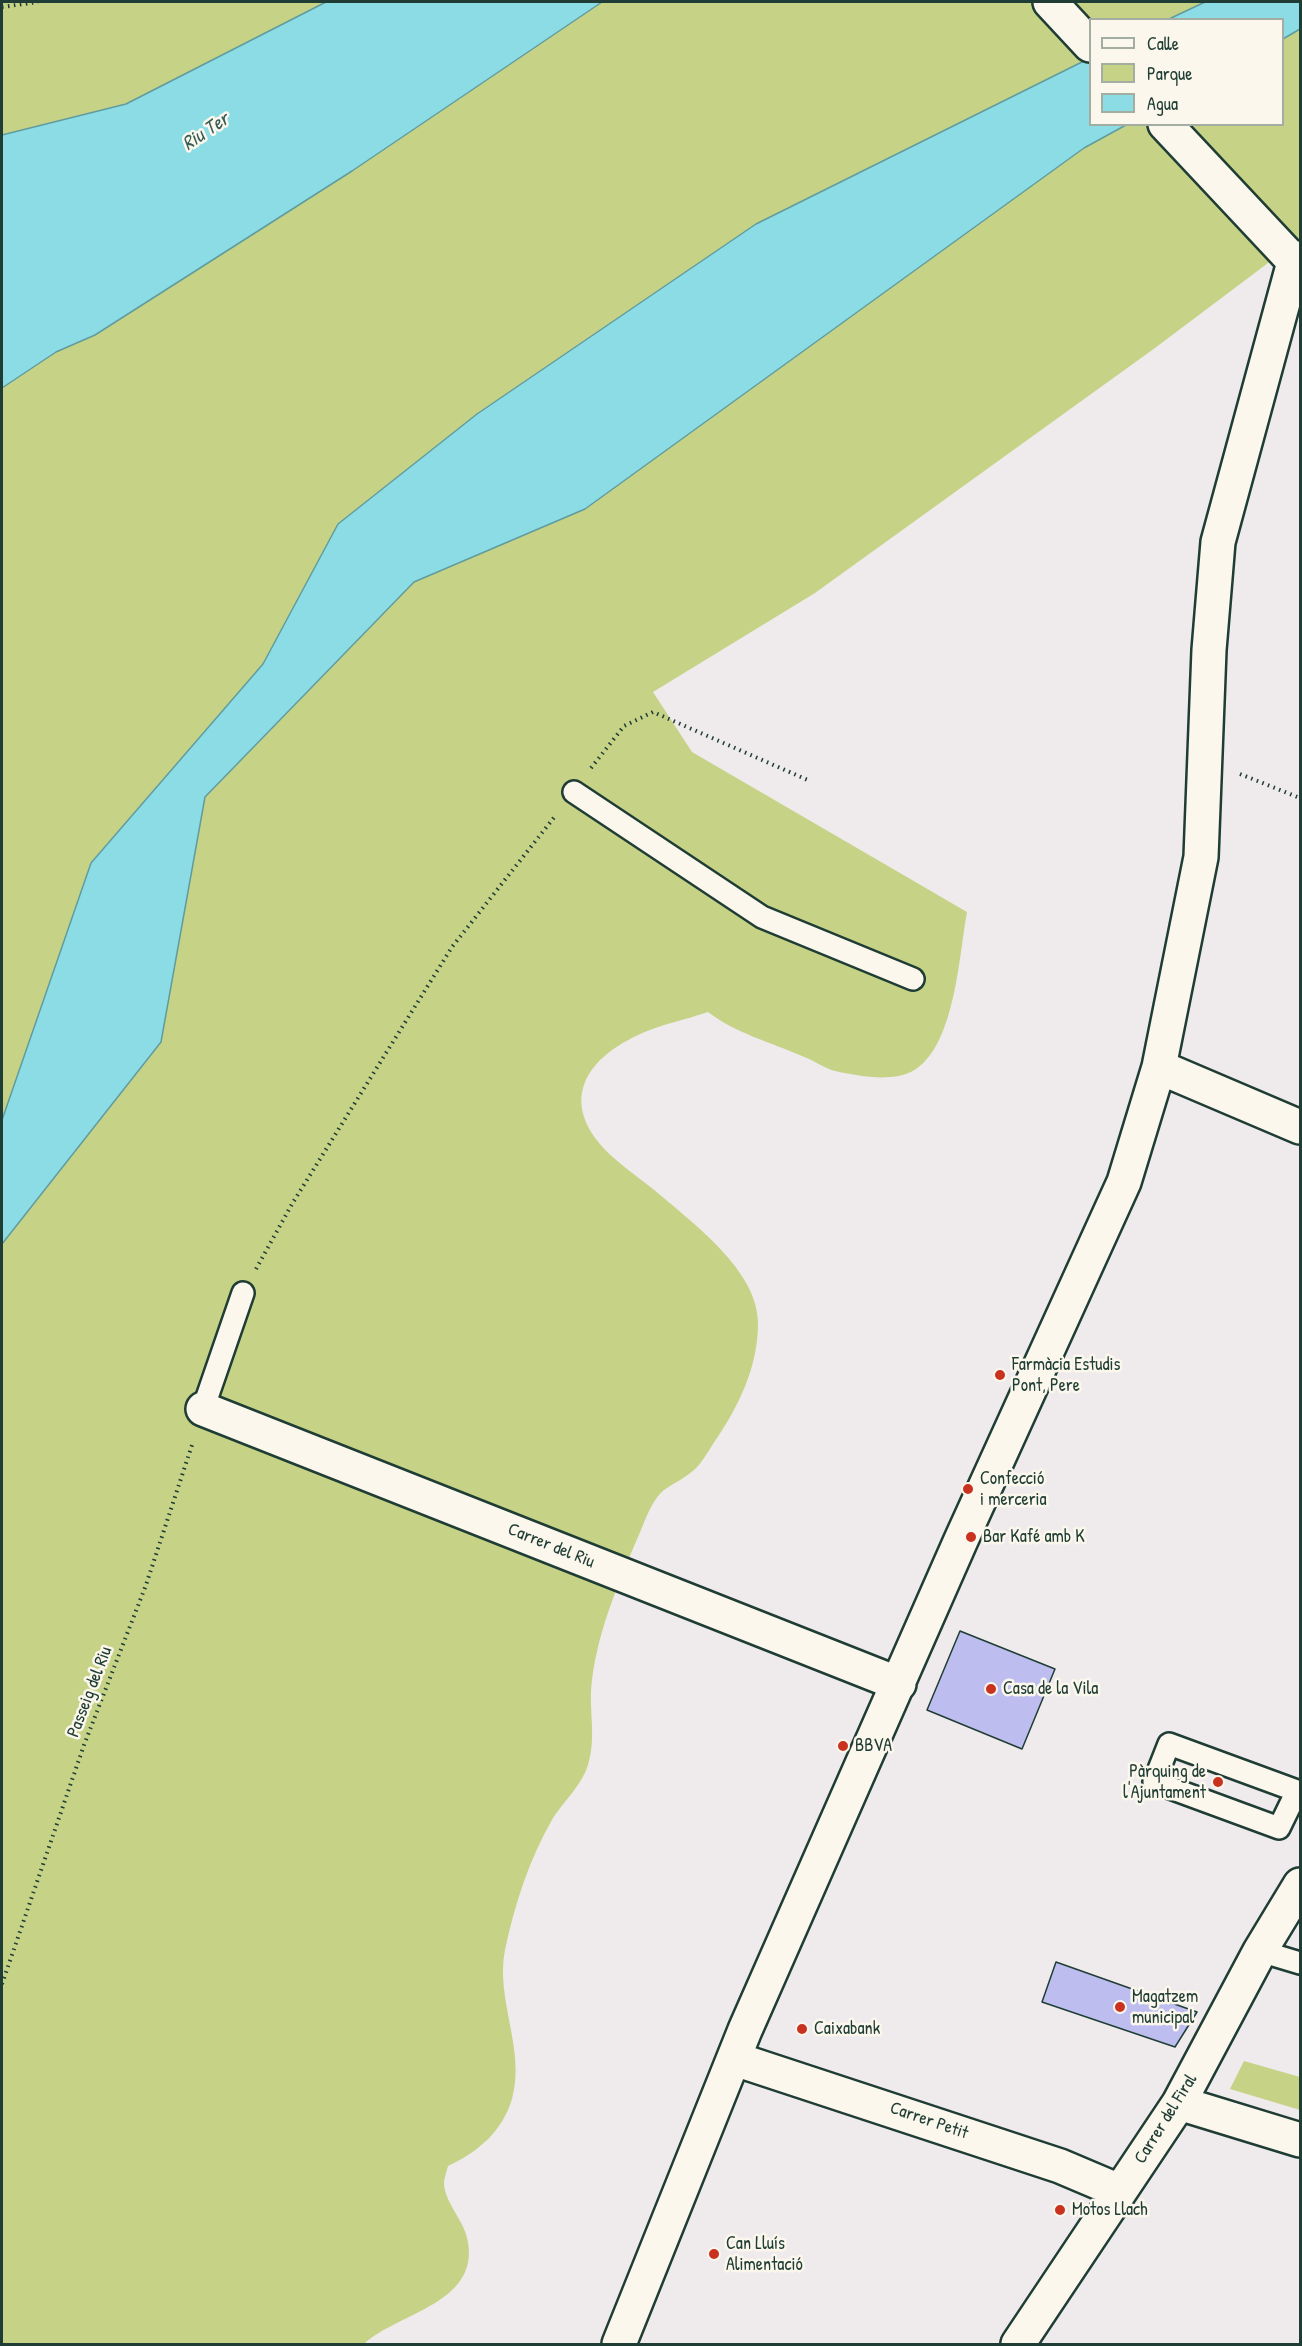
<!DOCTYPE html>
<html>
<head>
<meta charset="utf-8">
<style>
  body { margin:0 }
  #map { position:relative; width:1302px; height:2346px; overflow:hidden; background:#efebed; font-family:"Patrick Hand",sans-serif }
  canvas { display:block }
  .frame { position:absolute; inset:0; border:3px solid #1f3d34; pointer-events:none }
  .legend { position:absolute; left:1089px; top:18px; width:195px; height:108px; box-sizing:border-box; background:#fbf7ec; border:2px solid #a3ada2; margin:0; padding:8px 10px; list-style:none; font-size:18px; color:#1f3d34 }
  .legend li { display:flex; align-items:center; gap:12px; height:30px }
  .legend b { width:30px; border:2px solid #a3ada2 }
</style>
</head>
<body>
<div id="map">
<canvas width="1302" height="2346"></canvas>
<div class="frame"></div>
<ul class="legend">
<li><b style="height:8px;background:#fbf7ec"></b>Calle</li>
<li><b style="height:16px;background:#c6d387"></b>Parque</li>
<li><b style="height:16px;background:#8bdce4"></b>Agua</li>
</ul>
</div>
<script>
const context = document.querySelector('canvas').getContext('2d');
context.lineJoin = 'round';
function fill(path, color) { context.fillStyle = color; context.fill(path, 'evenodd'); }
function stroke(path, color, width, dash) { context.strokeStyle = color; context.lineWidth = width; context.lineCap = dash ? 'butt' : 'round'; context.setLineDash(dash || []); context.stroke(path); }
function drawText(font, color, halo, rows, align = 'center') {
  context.font = font + ' "Patrick Hand",sans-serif'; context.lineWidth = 5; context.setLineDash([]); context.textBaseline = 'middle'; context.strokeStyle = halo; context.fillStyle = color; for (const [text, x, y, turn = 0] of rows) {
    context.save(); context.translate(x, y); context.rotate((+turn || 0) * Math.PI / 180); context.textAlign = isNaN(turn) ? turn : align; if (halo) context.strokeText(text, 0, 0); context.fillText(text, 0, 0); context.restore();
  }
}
fill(new Path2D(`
  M2,2H326L126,104L2,135Z
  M602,2H1205L1169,19L1090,20V58L756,224L477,414L338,524L263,664L91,863L2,1120V388L56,352L95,335L352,171Z
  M1300,29V239L1155,348L815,593L653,692L692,752L967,912C959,955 955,1050 911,1072C890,1082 858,1076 835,1071C824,1068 813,1060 802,1056C770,1042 735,1033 708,1012C685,1020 661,1024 638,1035C576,1064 560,1111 615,1159C631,1173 649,1185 665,1199C699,1228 758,1273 758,1323C758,1368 738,1408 713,1444C707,1453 702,1463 694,1470C685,1478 674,1483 664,1490C654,1498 648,1513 643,1525C622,1575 599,1625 592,1680C588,1709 597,1736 588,1765C582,1785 564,1801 553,1818C529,1860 515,1903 505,1950C495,1999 526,2050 512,2099C502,2132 478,2152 448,2166C447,2171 444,2178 444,2184C445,2201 461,2218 466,2234C486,2303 398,2312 364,2344H2V1244L161,1042L205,797L414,582L585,509L1084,148L1126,125L1282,124L1283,39Z
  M1244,2061L1300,2077V2110L1230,2089Z`), '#c6d387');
const water = new Path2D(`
  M326,2H602L352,171L95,335L56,352L2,388V135L126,104Z
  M1205,2H1300V29L1283,39L1282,20L1169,19Z
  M1090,58V124L1126,125L1084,148L585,509L414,582L205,797L161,1042L2,1244V1120L91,863L263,664L338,524L477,414L756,224Z`);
fill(water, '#8bdce4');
stroke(water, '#609c9e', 1.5);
const building = new Path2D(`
  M960,1631L1055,1669L1022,1749L927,1710Z
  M1056,1962L1197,2012L1175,2047L1042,2002Z`);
fill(building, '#bdbdef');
stroke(building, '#1f3d34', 1.5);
const lane = new Path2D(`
  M574,792L762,917L913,979
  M203,1409L243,1293
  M1169,1744L1297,1791L1279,1828L1154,1782Z
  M1260,1951L1300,1963`);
const street = new Path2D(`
  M1159,1067L1300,1127
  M203,1409L899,1684
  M735,2059L1060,2166L1119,2191
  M1179,2103L1300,2140
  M619,2344L745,2030L961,1540L1124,1182L1159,1067L1201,857L1209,650L1218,542L1294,262L1300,258
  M1018,2344L1179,2103L1260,1951L1300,1885`);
const secondary = new Path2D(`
  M1050,2L1090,45
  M1165,124L1300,268`);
stroke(lane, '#1f3d34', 26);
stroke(street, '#1f3d34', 38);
stroke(secondary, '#1f3d34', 38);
stroke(new Path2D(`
  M2,7L38,2
  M591,768L624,726L653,712L810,781
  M1240,774L1300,798
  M256,1269L292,1204L452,947L556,815
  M2,1984L84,1745L146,1585L193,1442`), '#1f3d34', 4, [1.5, 4.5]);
stroke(lane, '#fbf7ec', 21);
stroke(street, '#fbf7ec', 33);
stroke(secondary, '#fbf7ec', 33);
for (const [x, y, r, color] of [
  [1000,1375,6,"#c8321e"],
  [968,1489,6,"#c8321e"],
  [971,1537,6,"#c8321e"],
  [991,1689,6,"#c8321e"],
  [843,1746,6,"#c8321e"],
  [1218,1782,6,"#c8321e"],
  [1120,2007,6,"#c8321e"],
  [802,2029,6,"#c8321e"],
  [1060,2210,6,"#c8321e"],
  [714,2254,6,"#c8321e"]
]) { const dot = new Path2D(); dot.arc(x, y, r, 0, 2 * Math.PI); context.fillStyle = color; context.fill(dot); stroke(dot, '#fbf7ec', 2); }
drawText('18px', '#1f3d34', '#fbf7ec', [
  ["Farmàcia Estudis",1012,1365],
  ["Pont, Pere",1012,1386],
  ["Confecció",980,1479],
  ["i merceria",980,1500],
  ["Bar Kafé amb K",983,1537],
  ["Casa de la Vila",1003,1689],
  ["BBVA",855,1746],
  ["Pàrquing de",1206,1772,"right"],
  ["l'Ajuntament",1206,1793,"right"],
  ["Magatzem",1132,1997],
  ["municipal",1132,2018],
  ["Caixabank",814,2029],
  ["Motos Llach",1072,2210],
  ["Can Lluís",726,2244],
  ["Alimentació",726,2265]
], 'left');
drawText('18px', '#1f3d34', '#fbf7ec', [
  ["Carrer del Riu",551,1546,22],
  ["Passeig del Riu",90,1692,-69],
  ["Carrer del Firal",1166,2119,-58],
  ["Carrer Petit",929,2121,19]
]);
drawText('italic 20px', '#355d57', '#fbf7ec', [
  ["Riu Ter",206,132,-34]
]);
</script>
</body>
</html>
